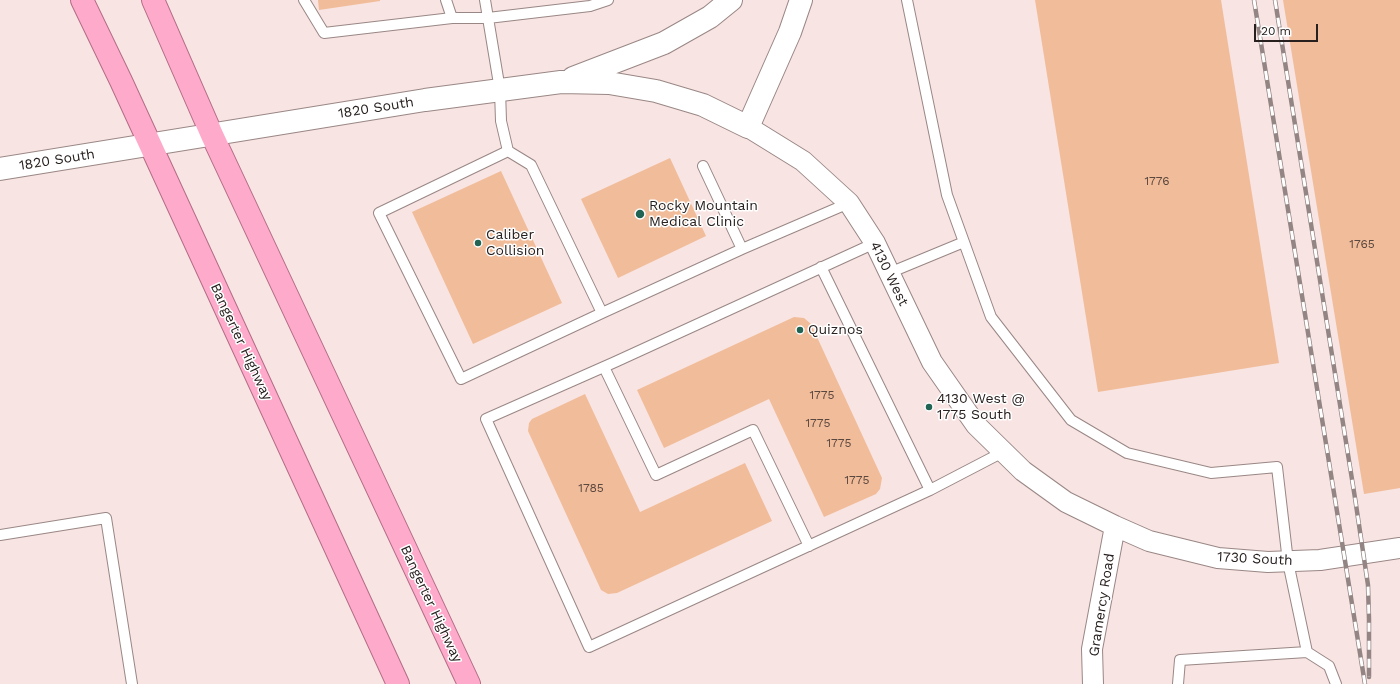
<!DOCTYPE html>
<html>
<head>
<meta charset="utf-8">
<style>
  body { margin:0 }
  #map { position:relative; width:1400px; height:684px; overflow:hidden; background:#f8e4e2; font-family:"Work Sans",sans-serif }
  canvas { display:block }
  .scale { position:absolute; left:1254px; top:24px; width:64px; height:18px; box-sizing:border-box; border:2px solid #27201f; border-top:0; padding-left:5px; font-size:12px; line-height:14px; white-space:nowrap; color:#27201f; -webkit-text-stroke:3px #fff; paint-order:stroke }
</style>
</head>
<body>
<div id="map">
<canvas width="1400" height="684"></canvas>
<div class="scale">20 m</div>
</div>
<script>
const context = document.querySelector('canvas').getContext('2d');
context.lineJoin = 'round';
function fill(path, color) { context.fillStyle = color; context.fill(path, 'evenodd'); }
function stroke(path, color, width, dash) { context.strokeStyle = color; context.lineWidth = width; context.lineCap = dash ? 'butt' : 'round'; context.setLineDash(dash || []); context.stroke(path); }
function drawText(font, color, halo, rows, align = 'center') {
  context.font = font + ' "Work Sans",sans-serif'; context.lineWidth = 3; context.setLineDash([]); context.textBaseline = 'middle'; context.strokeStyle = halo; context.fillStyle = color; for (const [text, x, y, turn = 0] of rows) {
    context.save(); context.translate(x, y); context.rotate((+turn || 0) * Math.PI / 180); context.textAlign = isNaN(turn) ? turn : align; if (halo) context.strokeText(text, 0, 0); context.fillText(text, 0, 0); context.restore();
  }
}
fill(new Path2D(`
  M318,0H380V1L319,10Z
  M1035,0H1221L1279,363L1098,392Z
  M1283,0H1400V488L1364,494Z
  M670,158L706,236L618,278L581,199Z
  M501,171L562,303L473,344L412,212Z
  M794,317L804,318L811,324L882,478L880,489L876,494L824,517L769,399L664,448L637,390Z
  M585,394L640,512L745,463L772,521L617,593L608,594L601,590L528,431L529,423L532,419Z`), '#f1bc9a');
const service = new Path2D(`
  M304,0L324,33L452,18
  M446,0L452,18H488L485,0
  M907,0L947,195L991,317L1071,420L1127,453L1211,473L1277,467L1288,562L1307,652L1180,660L1178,684
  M508,151L531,165L602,313L742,249L849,203
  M703,166L742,249
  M875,243L615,362L486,419L589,647L930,490L1003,452
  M821,267L930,490
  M889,273L964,242
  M602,313L461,379L379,213L508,151L501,121L500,90L488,18L590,6L608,0
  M604,367L656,475L753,430L809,546
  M0,535L106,518L132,684
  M1307,652L1329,666L1336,684`);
const minor = new Path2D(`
  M748,127L803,161L849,203L875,243L932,362L976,425L1023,471L1066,502L1115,526L1149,541L1218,558L1268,562L1320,560L1400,548
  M1093,684L1092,649L1115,526`);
const tertiary = new Path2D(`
  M573,78L664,43L710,17L731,0
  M0,169L425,100L561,82L609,83L656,91L703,105L748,127L790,32L801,0`);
const trunk = new Path2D(`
  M82,0L121,81L398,684
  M153,0L212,135L469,684`);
stroke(service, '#998785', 12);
stroke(minor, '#998785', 22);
stroke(tertiary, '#998785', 24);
stroke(trunk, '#b36c86', 24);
stroke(service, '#fff', 10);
stroke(minor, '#fff', 20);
stroke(tertiary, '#fff', 22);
stroke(trunk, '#feaacb', 22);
const rail = new Path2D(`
  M1254,0L1365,684
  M1275,0L1355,498L1368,585L1369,619V677`);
stroke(rail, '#928583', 4.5);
stroke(rail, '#fff', 3, [9]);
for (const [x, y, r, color] of [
  [640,214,5,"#216453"],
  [478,243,4,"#216453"],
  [800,330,4,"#216453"],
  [929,407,4,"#216453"]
]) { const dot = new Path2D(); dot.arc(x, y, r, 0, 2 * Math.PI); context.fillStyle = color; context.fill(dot); stroke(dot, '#fff', 1.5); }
drawText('12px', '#5a473e', null, [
  ["1776",1157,181],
  ["1765",1362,244],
  ["1775",822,395],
  ["1775",818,423],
  ["1775",839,443],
  ["1775",857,480],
  ["1785",591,488]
]);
drawText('14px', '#27201f', '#fff', [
  ["1820 South",376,108,-9],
  ["1820 South",57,160,-9],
  ["4130 West",889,274,64],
  ["Bangerter Highway",241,342,65],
  ["1730 South",1255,559,3],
  ["Bangerter Highway",431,604,65],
  ["Gramercy Road",1102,605,-81]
]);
drawText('14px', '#27201f', '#fff', [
  ["Rocky Mountain",649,206],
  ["Medical Clinic",649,222],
  ["Caliber",486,235],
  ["Collision",486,251],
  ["Quiznos",808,330],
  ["4130 West @",937,399],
  ["1775 South",937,415]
], 'left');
</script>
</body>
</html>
